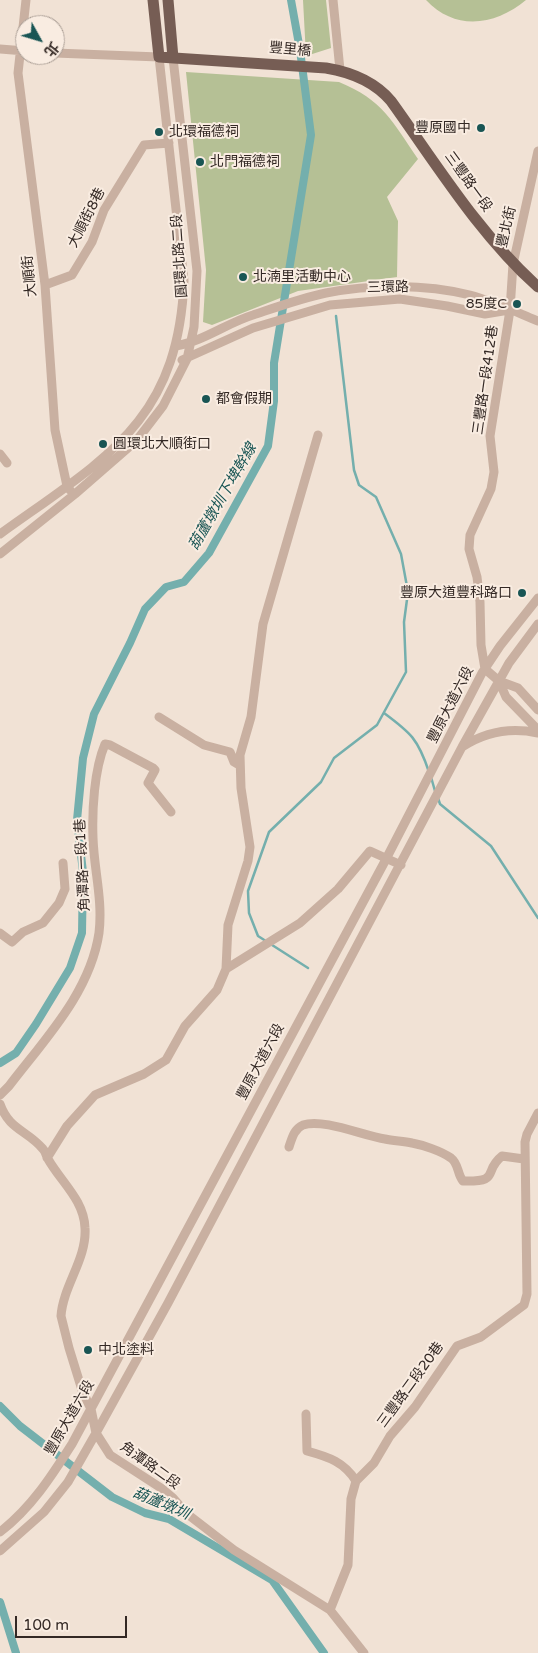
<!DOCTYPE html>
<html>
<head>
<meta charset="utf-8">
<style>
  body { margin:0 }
  #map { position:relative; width:538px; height:1653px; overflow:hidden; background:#f1e2d5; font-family:"Varela Round","Noto Sans TC",sans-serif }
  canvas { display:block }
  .north { position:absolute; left:15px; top:15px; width:50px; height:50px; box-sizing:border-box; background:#f9ece1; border:1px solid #aa9e95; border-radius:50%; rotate:129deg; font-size:14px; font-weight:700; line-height:20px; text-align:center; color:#332824 }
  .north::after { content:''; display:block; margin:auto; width:18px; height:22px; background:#195554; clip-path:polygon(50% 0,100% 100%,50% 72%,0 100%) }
  .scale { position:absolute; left:15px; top:1616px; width:112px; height:22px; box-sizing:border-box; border:2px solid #332824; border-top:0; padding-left:6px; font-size:15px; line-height:18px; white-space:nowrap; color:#332824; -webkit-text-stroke:4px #f9ece1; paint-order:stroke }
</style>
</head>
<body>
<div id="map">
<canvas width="538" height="1653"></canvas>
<div class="north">北</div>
<div class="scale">100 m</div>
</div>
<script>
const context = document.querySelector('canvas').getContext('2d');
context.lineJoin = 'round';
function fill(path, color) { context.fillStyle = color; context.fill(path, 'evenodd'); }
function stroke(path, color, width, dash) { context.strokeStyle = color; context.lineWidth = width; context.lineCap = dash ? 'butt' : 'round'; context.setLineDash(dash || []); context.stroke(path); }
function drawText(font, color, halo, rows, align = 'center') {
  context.font = font + ' "Varela Round","Noto Sans TC",sans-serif'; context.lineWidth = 4; context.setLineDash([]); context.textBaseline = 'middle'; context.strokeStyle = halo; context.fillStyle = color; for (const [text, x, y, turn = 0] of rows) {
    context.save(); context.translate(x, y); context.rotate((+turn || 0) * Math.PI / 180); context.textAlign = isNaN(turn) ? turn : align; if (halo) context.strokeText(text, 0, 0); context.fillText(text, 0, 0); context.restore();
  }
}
fill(new Path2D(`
  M303,0H326L331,48L306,56Z
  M426,0H526C496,25 456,32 426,0Z
  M186,72L339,82C383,100 392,121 418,159L387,197L398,221L397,277L298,291L212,325L203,322L206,270Z`), '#b5c095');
stroke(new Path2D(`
  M384,713C411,733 418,739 429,772
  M431,777L435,791
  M438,798L440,804L491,846L538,918
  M308,968L258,936L249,913L248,891L269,832L321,782L334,758L377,725L406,672L404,622L408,592L401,554L376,497L359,485L354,470L336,316`), '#74afad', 2.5);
stroke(new Path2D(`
  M0,1063L16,1053L36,1024L70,968L82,933L83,872L77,820L83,758L94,714L130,643L145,609L166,587L184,582L209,553L268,446L274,401V363L311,135L300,50L291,0
  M0,1406L20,1426L112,1497L145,1513L169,1519L272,1580L324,1653
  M0,1602L16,1653`), '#74afad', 8);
stroke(new Path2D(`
  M26,0L18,73L45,285L55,430L67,486L70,490
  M333,0L340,70
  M0,49L25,51
  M538,151L513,264L510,310L490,436L494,472L491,489L470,535L469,549L477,577L480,602L481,645L485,669L499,681L518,688L538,710
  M45,285L72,275L92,242L104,210L144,145L169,143
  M176,346C204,341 227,323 253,315C277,307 302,298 326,293C372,284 425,284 470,295C493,301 516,312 538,321
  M182,360L253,328L330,305L400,299L447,306L485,314L509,310
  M0,454L7,463
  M0,534C104,459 178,423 184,281L159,57L55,53
  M0,554L75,494L137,440L163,406L187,359L194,327L197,271L173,58
  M499,681L506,697L538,730
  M159,717L204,745L230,752L234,762L239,765
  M462,747C485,732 511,727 538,733
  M0,933L12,942L23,932L43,923L59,903L65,889L63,863
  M226,969L300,923L338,889L370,851L401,865
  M0,1095L9,1086C44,1040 90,993 99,933C103,900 94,870 93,838C92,811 94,770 105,744L110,745L153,768L155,770L148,783L171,812
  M0,1104C9,1130 27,1130 43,1149C46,1152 46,1156 48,1159C61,1182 84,1200 85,1228C87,1259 63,1286 61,1316L69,1348L82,1390L91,1409L96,1433L110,1455L161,1488L173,1498L186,1513L234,1550L330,1610L364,1653
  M289,1147C292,1138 294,1129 303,1125C323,1118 364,1136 385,1139C394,1141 403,1141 412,1143C423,1145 441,1151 451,1158C459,1164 457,1174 463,1181C502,1182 482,1172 502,1156L524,1159
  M47,1158L67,1126L95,1095L144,1074L166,1060L185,1026L217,990L226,969L228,925L248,861L250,847L241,788L240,755L251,717L263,624L318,435
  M306,1414L307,1451C329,1457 344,1462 356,1481
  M0,1532C31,1508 51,1477 72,1444L384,863L482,673L500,646L538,598
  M0,1551L44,1512L68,1482L96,1433L168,1303L462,747L509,663L538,624
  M330,1610L348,1565L351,1499L356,1481L374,1463L390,1436L415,1407L457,1346L481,1337L524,1305L527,1294L525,1142L527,1134L538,1113`), '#c9b0a1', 9);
stroke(new Path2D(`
  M153,0L159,57L326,68C350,72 375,82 391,101C437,165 479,234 538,287
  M168,0L173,58`), '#765d54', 11);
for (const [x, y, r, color] of [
  [481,128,5,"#195554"],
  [159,132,5,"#195554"],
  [200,162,5,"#195554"],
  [243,277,5,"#195554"],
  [517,304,5,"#195554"],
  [206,399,5,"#195554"],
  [103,444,5,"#195554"],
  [522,593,5,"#195554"],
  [88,1350,5,"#195554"]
]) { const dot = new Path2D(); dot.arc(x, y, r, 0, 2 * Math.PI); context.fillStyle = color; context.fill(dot); stroke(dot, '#f9ece1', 2); }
drawText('14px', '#332824', '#f9ece1', [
  ["豐里橋",290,50,5],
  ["三豐路一段",468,182,54],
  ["大順街8巷",87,218,-63],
  ["豐北街",507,227,-77],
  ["圓環北路二段",180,256,-94],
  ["大順街",30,276,-96],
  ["三環路",388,288,-1],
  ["三豐路一段412巷",486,380,-82],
  ["豐原大道六段",451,705,-63],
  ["角潭路一段1巷",83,865,-93],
  ["豐原大道六段",261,1062,-62],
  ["三豐路二段20巷",411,1385,-54],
  ["豐原大道六段",70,1418,-60],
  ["角潭路二段",150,1466,36]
]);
drawText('14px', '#332824', '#f9ece1', [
  ["豐原國中",471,128,"right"],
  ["北環福德祠",169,132],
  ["北門福德祠",210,162],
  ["北湳里活動中心",253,277],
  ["85度C",507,304,"right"],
  ["都會假期",216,399],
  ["圓環北大順街口",113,444],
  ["豐原大道豐科路口",512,593,"right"],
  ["中北塗料",98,1350]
], 'left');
drawText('italic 15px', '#195554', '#f9ece1', [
  ["葫蘆墩圳下埤幹線",223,497,-60],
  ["葫蘆墩圳",161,1504,23]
]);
</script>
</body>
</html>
